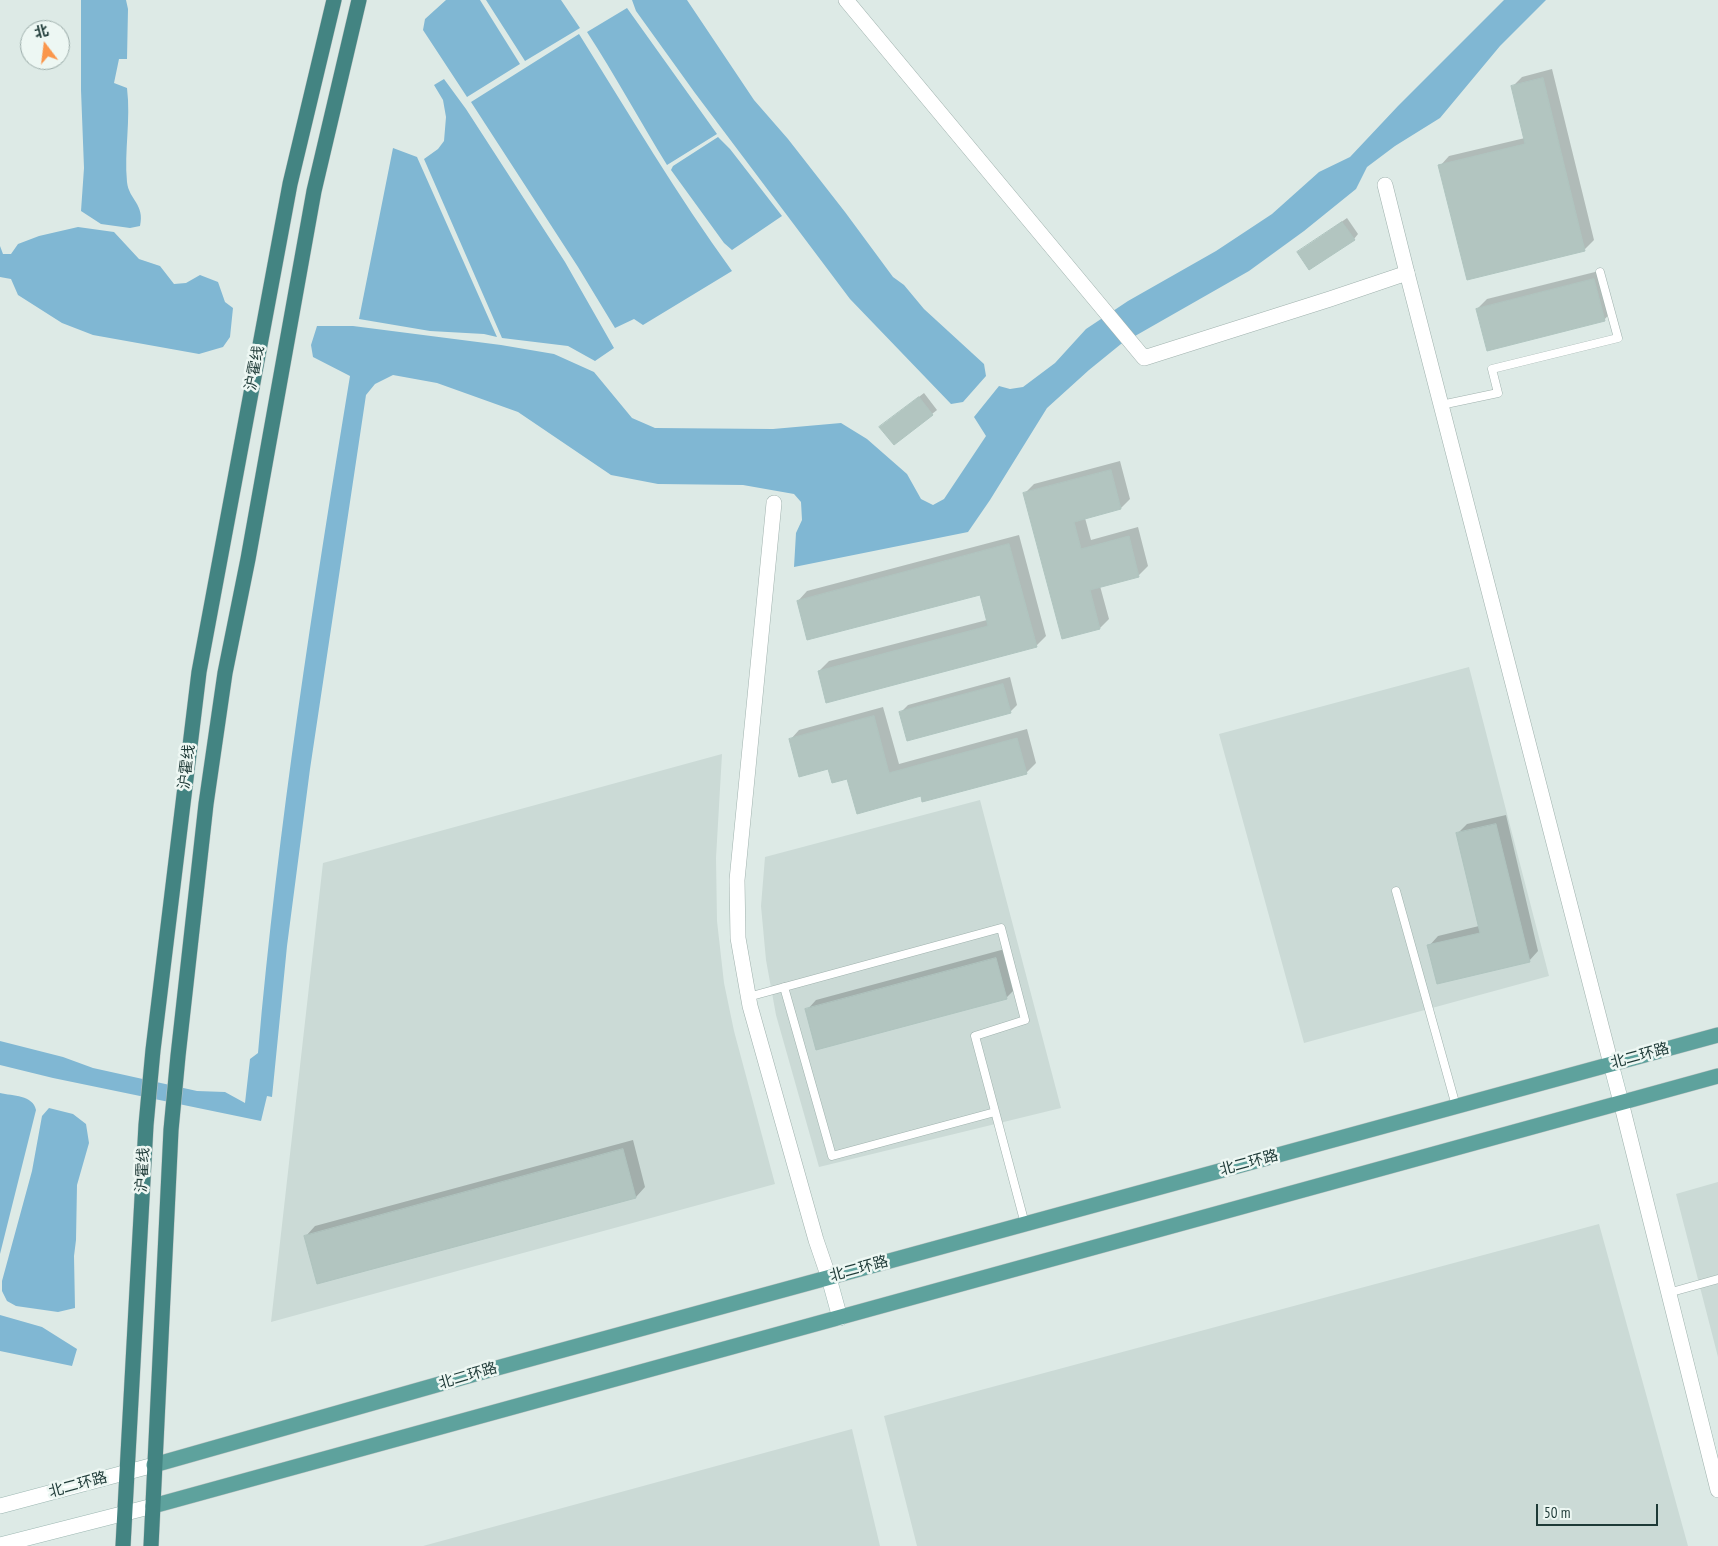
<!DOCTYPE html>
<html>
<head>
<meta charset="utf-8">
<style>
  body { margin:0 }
  #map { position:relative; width:1718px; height:1546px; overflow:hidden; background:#ddeae6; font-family:"PT Sans Narrow","Noto Sans SC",sans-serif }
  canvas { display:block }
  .north { position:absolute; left:20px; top:20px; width:50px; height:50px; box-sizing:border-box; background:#edf7f3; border:1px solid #9aaba8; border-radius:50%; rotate:345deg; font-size:14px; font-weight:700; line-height:20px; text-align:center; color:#1e3a37 }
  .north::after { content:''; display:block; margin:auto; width:18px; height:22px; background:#fa964b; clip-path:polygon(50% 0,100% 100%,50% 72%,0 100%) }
  .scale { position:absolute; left:1536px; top:1504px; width:122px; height:22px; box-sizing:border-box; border:2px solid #1e3a37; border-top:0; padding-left:6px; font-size:15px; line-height:18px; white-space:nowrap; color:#1e3a37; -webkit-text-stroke:4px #edf7f3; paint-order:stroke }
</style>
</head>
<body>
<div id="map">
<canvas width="1718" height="1546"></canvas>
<div class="north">北</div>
<div class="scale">50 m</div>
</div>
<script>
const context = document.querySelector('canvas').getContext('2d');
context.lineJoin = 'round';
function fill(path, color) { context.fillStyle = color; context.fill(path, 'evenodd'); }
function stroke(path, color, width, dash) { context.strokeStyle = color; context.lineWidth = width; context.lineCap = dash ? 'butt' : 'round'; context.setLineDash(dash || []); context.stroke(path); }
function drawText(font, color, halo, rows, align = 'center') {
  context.font = font + ' "PT Sans Narrow","Noto Sans SC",sans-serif'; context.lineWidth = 5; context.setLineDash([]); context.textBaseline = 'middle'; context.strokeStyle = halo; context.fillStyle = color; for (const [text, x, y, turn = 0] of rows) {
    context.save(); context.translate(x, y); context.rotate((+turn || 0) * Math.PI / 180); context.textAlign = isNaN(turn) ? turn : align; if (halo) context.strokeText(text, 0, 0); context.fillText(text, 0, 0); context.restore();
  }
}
fill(new Path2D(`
  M1469,667L1549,976L1304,1043L1219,734Z
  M722,754L716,858L717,921L724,983L734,1031L775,1184L271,1322L323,863Z
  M980,800L1061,1108L819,1167L776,1015L766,960L761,906L765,857Z
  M1718,1182V1357L1676,1194Z
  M1599,1224L1688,1546H917L884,1416Z
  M852,1429L880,1546H423Z`), '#cbdad6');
fill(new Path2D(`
  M81,0H126L128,9L127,59H119L114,83L127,88C131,120 124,151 127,182C129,200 145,204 140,226L130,228L101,224L81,211L84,168L81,90Z
  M446,0H480L520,64L467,97L423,30L425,19Z
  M486,0H561L580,28L525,61Z
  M632,0H687L754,100L788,139L845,212L893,277L904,285L924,309L984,364L986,376L963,402L951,404L850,299L695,93L636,11Z
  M1504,0H1546L1500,46L1440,118L1395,146L1367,167L1356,189L1304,231L1249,271L1121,344L1089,370L1047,408L990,500L968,532L794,567L796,533L802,520L801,502L794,494L743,485L658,484L611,475L518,412L437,383L393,375L375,384L366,395L310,769L287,946L272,1097L267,1096L261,1121L53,1078L0,1065V1041L63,1057L93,1068L197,1091L225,1092L245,1103L250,1059L258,1053C278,826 313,601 350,376L313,357L311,345L317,326H353L501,345L554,354L594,372L632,418L655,428L773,429L841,423L867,439L907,474L921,499L933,505L944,499L986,436L974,417L999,386L1010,389L1023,387L1055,363L1086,329L1128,301L1216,251L1272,214L1319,172L1350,157L1398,106Z
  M627,8L717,134L667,165C640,121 615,75 587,32Z
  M579,34C629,114 677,195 732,271L643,325L634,319L615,328L578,267L471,102Z
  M444,79L466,109L565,262L614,348L595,361L568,346L502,338L424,159L438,149L444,141L446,117L443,100L434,85Z
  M718,137L730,149L782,216L732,250L724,243L671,170L673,166Z
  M393,148L417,157L497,337L484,334L430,331L359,319Z
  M78,227L114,232L139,259L160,266L174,284L186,283L200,275L218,282L225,302L233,308L230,337L223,347L199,354L93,335L62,323L18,295L11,279L0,277V246L3,254H11L18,244L39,236Z
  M0,1093C13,1096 33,1095 36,1110L0,1254Z
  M49,1108L73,1114L86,1124L89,1143L77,1185L76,1240L74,1256L75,1308L58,1312L16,1306L7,1301L2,1291V1281L32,1171L42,1116Z
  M0,1315L42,1327L77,1349L72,1366L0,1351Z`), '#80b7d3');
fill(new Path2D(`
  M1552,69L1594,240L1585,249L1440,166L1449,156L1525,138L1513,86L1522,77Z
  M1347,218L1358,234L1354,239L1299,252Z
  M1603,270L1613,310L1604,320L1477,309L1487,299Z
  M924,393L937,410L932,414L885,423Z
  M1120,461L1130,499L1121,508L1085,518L1091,540L1138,527L1148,566L1139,575L1100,586L1109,619L1100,628L1024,494L1034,484Z
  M1019,535L1046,636L1036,646L819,671L829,661L987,620L980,593L798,601L807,591Z
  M1010,677L1017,705L1010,712H901L908,705Z
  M883,707L899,764L1027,729L1036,763L1026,773L922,794L848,778L829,768L790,740L799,730Z
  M1506,815L1538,951L1529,961L1429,946L1438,936L1479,926L1457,834L1467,824Z
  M1005,949L1016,988L1006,998L807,1010L816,1000Z
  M633,1140L645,1187L636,1197L306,1236L315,1226Z`), '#0003');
const building = new Path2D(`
  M1543,78L1585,251L1467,280L1438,165L1525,144L1511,86Z
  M1342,222L1355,240L1309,270L1297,252Z
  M1594,279L1605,321L1487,351L1476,309Z
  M919,397L933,415L894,445L879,427Z
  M1111,470L1121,509L1074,522L1081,549L1129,536L1139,577L1090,590L1100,629L1062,639L1023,493Z
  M1009,544L1037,647L826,703L818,671L988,626L980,595L807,640L797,601Z
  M1003,684L1011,713L907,741L899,712Z
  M874,716L889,773L1017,738L1027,774L922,802L921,796L857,814L847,779L832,783L828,769L799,777L789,739Z
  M1496,824L1530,962L1437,984L1427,945L1480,933L1456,833Z
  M996,958L1007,999L816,1050L805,1009Z
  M623,1149L636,1198L317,1284L304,1236Z`);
fill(building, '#b2c5c0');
stroke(building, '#afc4bf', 1);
const service = new Path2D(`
  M1441,405L1498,393L1492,369L1618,338L1600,272
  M1396,891L1456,1106
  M784,987L832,1156L995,1112
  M748,997L1001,928L1025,1020L975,1036L1025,1224
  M1668,1293L1718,1279`);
const minor = new Path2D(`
  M1385,185L1407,273
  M1621,1102L1718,1490`);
const tertiary = new Path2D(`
  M846,0L1144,358L1330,299L1407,273L1611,1064
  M774,503L737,880L738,938L750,1006L816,1240L829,1278`);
const secondary = new Path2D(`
  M1611,1064L1621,1102
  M829,1278L840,1318
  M0,1506L154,1465
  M0,1545L153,1506`);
const primary = new Path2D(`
  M154,1465L475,1374L1718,1035
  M153,1506L1718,1076`);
const trunk = new Path2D(`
  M123,1546L146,1125L153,1050L199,672L290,184L334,0
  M151,1546L171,1130L178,1056L206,804L225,673L248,559L314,191L359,0`);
stroke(service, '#a0b2ae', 9);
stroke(minor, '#a0b2ae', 16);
stroke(tertiary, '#a0b2ae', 16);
stroke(secondary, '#9bb6b1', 16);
stroke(primary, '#bcc4c3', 16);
stroke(trunk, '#bcc4c3', 16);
stroke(service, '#fff', 8);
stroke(minor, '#fff', 15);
stroke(tertiary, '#fff', 15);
stroke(secondary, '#fff', 15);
stroke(primary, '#5ea29d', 15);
stroke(trunk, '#438482', 15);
drawText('15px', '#1e3a37', '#edf7f3', [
  ["沪霍线",255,368,-79],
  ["沪霍线",187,767,-83],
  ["北二环路",1640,1056,-15],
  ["北二环路",1249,1163,-15],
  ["沪霍线",143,1170,-87],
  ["北二环路",859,1269,-15],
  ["北二环路",468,1376,-16],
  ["北二环路",78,1485,-15]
]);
</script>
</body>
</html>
